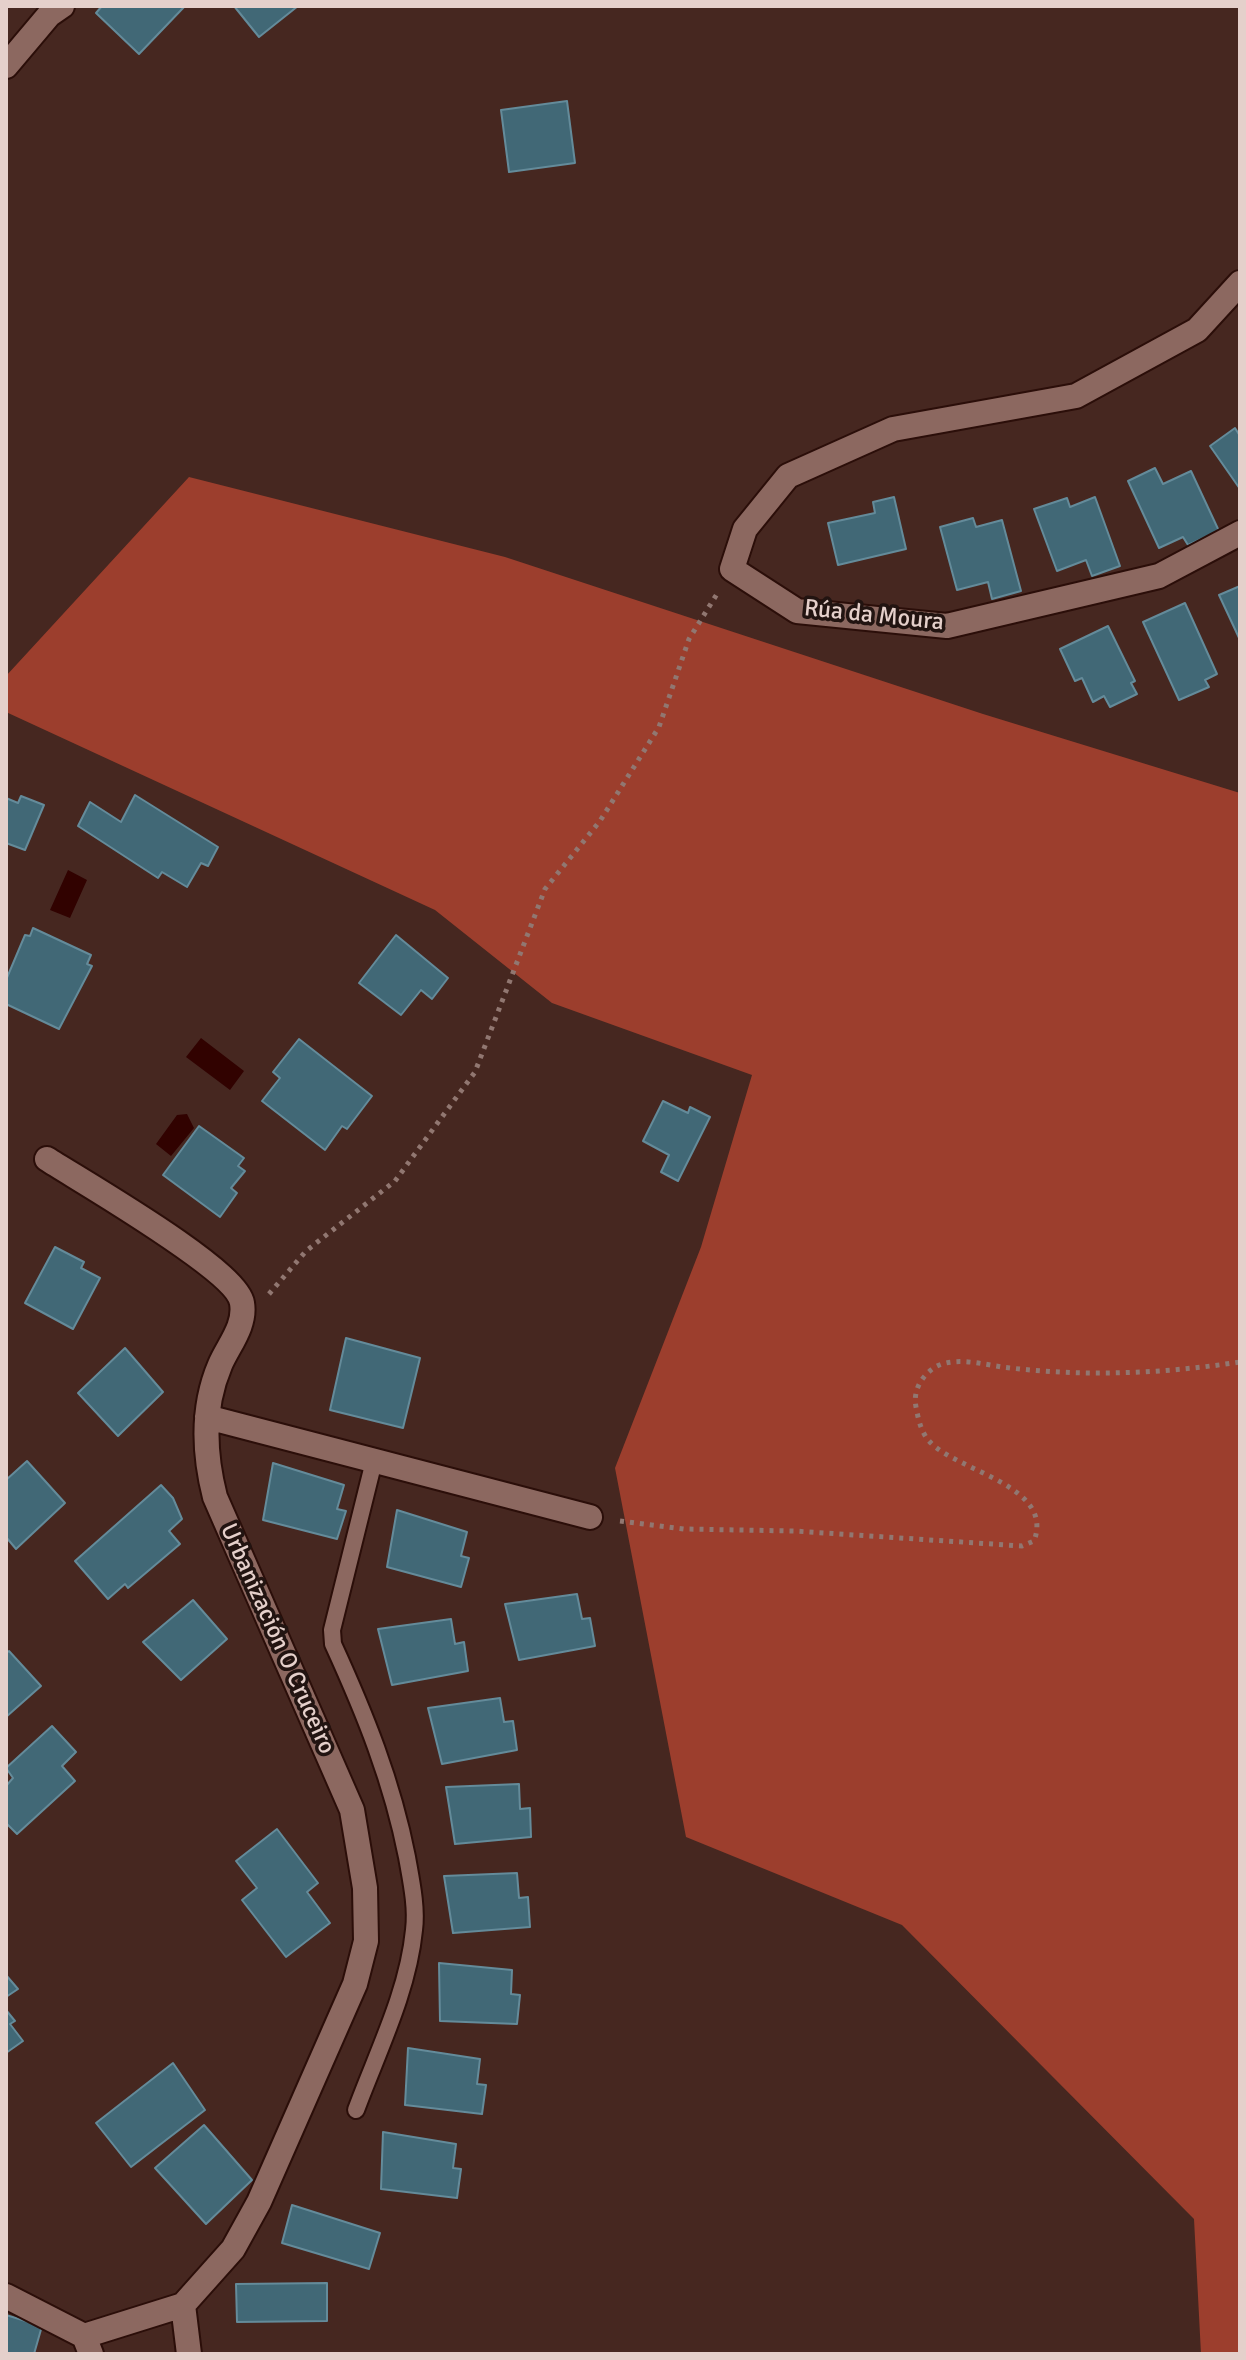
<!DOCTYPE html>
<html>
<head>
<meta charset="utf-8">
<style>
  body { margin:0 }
  #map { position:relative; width:1246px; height:2360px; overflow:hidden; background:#462720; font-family:Signika,sans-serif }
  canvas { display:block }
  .frame { position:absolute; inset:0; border:8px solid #e5d0cb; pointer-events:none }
</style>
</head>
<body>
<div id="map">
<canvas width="1246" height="2360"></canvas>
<div class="frame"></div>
</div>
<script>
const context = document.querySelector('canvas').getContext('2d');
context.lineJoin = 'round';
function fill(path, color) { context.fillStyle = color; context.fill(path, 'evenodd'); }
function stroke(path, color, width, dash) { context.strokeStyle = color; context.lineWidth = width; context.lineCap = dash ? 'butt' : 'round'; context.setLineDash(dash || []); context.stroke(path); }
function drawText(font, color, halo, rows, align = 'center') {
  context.font = font + ' Signika,sans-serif'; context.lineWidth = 7; context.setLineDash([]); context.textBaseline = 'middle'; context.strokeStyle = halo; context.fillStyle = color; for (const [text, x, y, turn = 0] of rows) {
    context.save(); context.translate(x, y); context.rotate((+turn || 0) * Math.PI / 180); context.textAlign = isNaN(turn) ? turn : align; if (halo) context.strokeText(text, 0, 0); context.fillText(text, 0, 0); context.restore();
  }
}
fill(new Path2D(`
  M189,477L505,557L983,714L1240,793V2354H1201L1194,2219L902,1925L686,1837L615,1468L701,1247L752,1075L552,1003L435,910L6,712V676Z`), '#9c3e2d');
fill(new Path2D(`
  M68,870L87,880L70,918L50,910Z
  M201,1038L244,1071L230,1090L186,1057Z
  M187,1114L194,1128L171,1156L156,1144L177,1115Z`), '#310200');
const building = new Path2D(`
  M102,6H185L139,54L96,13Z
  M234,6H298L259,37Z
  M567,101L575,163L509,172L501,110Z
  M1235,428L1240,436V489L1210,446Z
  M1155,468L1163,484L1191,471L1219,531L1188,545L1183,537L1159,548L1128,481Z
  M894,497L906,549L838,565L828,523L875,513L873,502Z
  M1095,497L1120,566L1092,576L1086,560L1057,571L1034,509L1067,498L1070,507Z
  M973,518L976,527L1002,520L1021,591L992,599L988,582L957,590L940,527Z
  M1240,586V640L1219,595Z
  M1185,603L1217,674L1205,680L1209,687L1179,700L1143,622Z
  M1108,626L1135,681L1131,683L1137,694L1110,707L1104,696L1093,702L1082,678L1075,681L1060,649Z
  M135,795L218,847L208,866L201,863L187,887L162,872L158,878L78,826L90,802L121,822Z
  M21,796L44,805L25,850L6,843V798L18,803Z
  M33,928L91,955L87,964L92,966L59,1029L6,1004V980L25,935L30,936Z
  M396,935L448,978L432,999L421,990L401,1015L359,983Z
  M299,1039L372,1096L347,1129L342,1126L325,1150L262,1101L280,1078L273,1072Z
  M663,1101L688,1113L690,1107L710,1117L678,1181L661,1172L669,1155L643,1141Z
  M199,1126L244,1158L238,1166L245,1171L231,1188L237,1193L220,1217L163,1175Z
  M55,1247L84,1262L81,1268L100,1278L73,1329L25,1303Z
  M346,1338L420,1358L403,1428L330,1410Z
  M125,1348L163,1392L118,1436L78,1393Z
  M27,1461L65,1503L16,1549L6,1537V1480Z
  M273,1463L344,1485L337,1509L346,1511L337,1539L263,1520Z
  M161,1485L173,1498L182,1519L169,1531L180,1544L128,1588L125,1584L108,1599L75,1561Z
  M397,1510L467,1532L461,1556L469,1558L461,1587L387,1567Z
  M577,1594L582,1619L590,1618L595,1646L519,1660L505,1604Z
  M193,1600L227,1639L181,1680L143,1642Z
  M451,1619L455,1644L464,1642L468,1671L392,1685L378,1629Z
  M9,1651L41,1686L6,1717V1653Z
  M500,1698L504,1722L513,1721L517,1750L442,1764L428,1708Z
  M52,1726L76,1752L62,1766L75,1781L17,1834L6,1823V1786L13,1778L6,1768Z
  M519,1784L520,1809L530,1808L531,1837L455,1844L446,1787Z
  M277,1829L318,1883L307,1892L330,1923L286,1957L242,1900L257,1888L236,1861Z
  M517,1873L519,1898L528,1897L530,1927L453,1933L444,1876Z
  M439,1963L512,1970L511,1994L520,1995L517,2024L440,2021Z
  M6,1975L18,1989L6,1997Z
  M6,2010L15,2021L10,2024L23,2041L6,2053Z
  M408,2048L480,2059L477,2084L486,2085L482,2114L405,2105Z
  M173,2063L205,2110L131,2167L96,2123Z
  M204,2125L252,2180L206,2224L155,2168Z
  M383,2132L456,2144L453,2168L461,2169L457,2198L381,2189Z
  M292,2205L380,2233L369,2269L282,2243Z
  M327,2283V2321L237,2322L236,2284Z
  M6,2315L42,2326L34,2354H6Z`);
fill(building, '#416876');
stroke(building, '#648b9a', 2);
const lane = new Path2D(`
  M356,2110C377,2053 408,1992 414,1930C417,1907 411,1880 407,1857C392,1781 365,1714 333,1644L332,1630L374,1461`);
const street = new Path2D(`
  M6,66L49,15L62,6
  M1240,283L1197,330L1076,396L893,429L788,476L745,529L732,569L797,611L947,626L1159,576L1240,533
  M47,1159C81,1181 237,1270 242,1303C246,1326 228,1346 220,1365C202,1407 204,1454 215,1497L352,1810L365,1888L366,1941L355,1984L259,2202L233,2249L183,2305L84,2336
  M207,1417L590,1517
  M6,2296L84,2336L91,2354
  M183,2305L189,2354`);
stroke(lane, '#2b0e09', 20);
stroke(street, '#2b0e09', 28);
stroke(new Path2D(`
  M269,1294L306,1251L395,1181L475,1072L545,889L600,821L659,727L689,639L717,594
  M620,1521L684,1529L794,1531L1022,1546L1034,1541C1055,1485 957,1472 929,1441C921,1432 918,1418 916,1407C913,1392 920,1379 931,1370C949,1355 982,1364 1002,1367C1082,1377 1160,1374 1240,1362`), '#917771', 5, [4, 6]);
stroke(lane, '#8c6860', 16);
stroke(street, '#8c6860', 24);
drawText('24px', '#e5d0cb', '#221411', [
  ["Rúa da Moura",874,616,6],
  ["Urbanización O Cruceiro",277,1639,66]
]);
</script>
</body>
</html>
